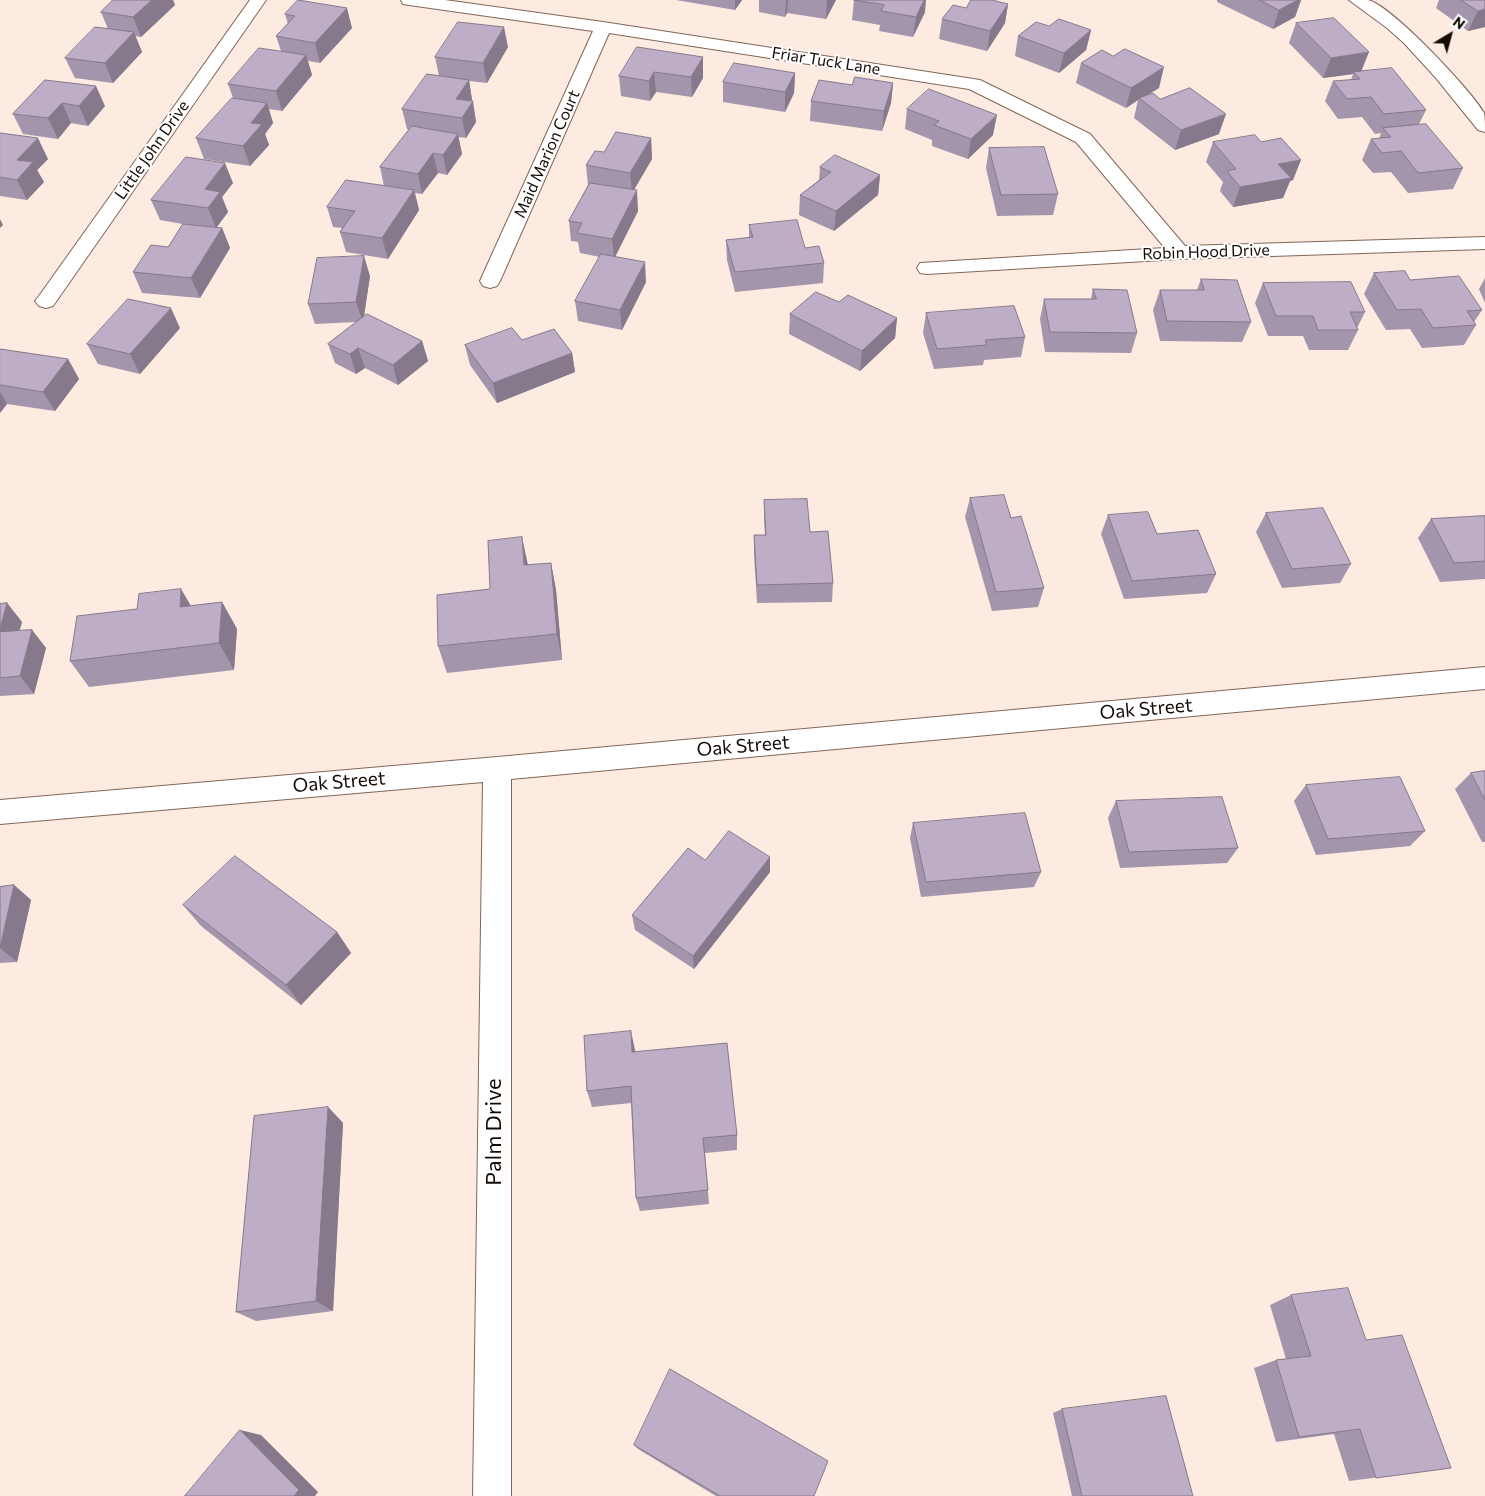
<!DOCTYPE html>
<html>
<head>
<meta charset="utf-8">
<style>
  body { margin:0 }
  #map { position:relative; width:1485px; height:1496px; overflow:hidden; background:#fdeae0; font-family:Commissioner,sans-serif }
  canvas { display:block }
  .north { position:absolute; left:1425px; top:10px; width:50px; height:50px; -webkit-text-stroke:4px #fff; paint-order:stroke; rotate:37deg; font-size:14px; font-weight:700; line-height:20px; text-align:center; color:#130a05 }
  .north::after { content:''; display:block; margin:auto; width:18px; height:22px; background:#130a05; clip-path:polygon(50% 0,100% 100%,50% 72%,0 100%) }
</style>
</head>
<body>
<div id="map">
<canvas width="1485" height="1496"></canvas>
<div class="north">N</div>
</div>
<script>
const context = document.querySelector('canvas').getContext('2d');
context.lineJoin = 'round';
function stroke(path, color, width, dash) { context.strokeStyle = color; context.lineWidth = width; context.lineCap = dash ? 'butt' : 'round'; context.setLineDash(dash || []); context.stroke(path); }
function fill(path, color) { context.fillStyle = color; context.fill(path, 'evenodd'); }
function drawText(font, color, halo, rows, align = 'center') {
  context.font = font + ' Commissioner,sans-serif'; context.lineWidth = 4; context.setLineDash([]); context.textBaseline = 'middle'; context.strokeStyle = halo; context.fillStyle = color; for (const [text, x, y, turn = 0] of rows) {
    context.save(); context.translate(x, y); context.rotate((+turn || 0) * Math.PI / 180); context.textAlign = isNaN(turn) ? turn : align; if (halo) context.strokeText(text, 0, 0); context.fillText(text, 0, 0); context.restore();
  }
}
const minor = new Path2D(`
  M250,0H266L53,306L46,308L39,306L35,301L39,296Z
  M401,0H445L603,22L980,80L1090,134L1185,246L1485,237V249L1180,259L927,274L920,273L917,268L920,263L1165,248L1076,142L969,89L609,33L500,281L497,286L490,288L483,286L480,281L593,31L409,5L403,4Z
  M1349,0C1355,0 1362,0 1368,0C1391,5 1472,91 1484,113C1485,117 1485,126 1485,132L1478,130L1436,78L1404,43L1387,28Z
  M1485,667V689L511,779V1496H473L483,782L0,824V800L497,757Z`);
stroke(minor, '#816758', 2);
fill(minor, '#fff');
fill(new Path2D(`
  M113,0H173L175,5L141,37L135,36L142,52L113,83L75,78L65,58L108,29L101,12Z
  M676,0H742L735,10Z
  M759,0H836L826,19L787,13L785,17L759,12Z
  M854,0L925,12L913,37L879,31L880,25L852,20Z
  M1217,0H1301L1295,17L1273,29L1217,2Z
  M1439,0H1485V27L1468,31L1436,8Z
  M1008,4L1005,23L987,51L939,39L942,19L966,8Z
  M285,14L352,28L320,63L308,61L312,75L282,111L269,109L273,123L265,134L269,145L250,166L204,159L196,138L233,98L228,84L281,51L276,36L288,24Z
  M1296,23L1362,71L1426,110L1419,124L1463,168L1453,189L1408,193L1391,172L1373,173L1362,160L1371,139H1379L1381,133L1375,134L1362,117L1338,119L1325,101L1333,81L1351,80L1353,74L1323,78L1289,43Z
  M1049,26L1091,30L1086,50L1059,73L1015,56L1018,36Z
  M508,47L487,83L469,81L472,100V101L476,122L466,138L458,137L462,154L447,175L438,173L422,194L415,193L419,210L388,259L346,252L340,232L342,228L333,227L327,207L384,186L380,167L409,130L407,129L402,109L439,76L435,57Z
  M703,57V78L692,97L656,92L650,101L621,96L619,76Z
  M1081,63L1159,88L1146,96L1160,99L1219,134L1175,150L1134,118L1138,100L1126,108L1076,83Z
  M795,73L794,93L785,112L723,102V82Z
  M45,80L105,106L88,126L71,123L58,139L23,134L13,114Z
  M893,83L891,103L882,131L810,121L811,101L852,85Z
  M907,109L993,135L968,159L932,146V140L905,129Z
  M0,133L48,159L37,170L44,182L27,200L0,196Z
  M651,138L652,159L634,190L638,211L615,257L646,282L622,330L578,321L575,301L600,257L580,253L578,242L571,241L569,221L588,185L586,165L604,152Z
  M1213,142L1293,180L1290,181L1283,198L1233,207L1220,191L1223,182L1206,162Z
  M989,148L1058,194L1053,215L997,216L986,168Z
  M820,167L880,175L878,195L834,231L799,215L800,195L819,180Z
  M233,183L222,197L228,212L217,227L222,228L230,248L200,298L142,293L133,272L168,247L183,224L160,220L151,200Z
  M749,225L805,248L824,263L823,283L735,292L727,260L726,240L749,238Z
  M1374,273L1410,280L1482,310L1474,322L1476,325L1464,345L1422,348L1410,329L1386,330L1364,294Z
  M370,276L364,316L422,341L428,361L398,385L365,368L356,374L335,363L328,344L356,322L315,324L308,304Z
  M1485,278V303L1479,289Z
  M1201,279L1251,322L1242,342L1160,341L1153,310L1160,290H1197Z
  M1263,283L1365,312L1357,328L1358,330L1348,350H1309L1303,336H1268L1255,303Z
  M1093,289L1137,333L1131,353L1045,352L1040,319L1044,299H1091Z
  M839,302L897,318L895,338L860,371L789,334L790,314Z
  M926,313L1025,337L1021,357L984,360L983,365L934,369L923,333Z
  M180,328L140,374L98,364L87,344Z
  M522,340L572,353L575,372L497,403L470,365L465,345Z
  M0,349L68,359L79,379L55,411L7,404L0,413Z
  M970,498L1011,518L1044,588L1038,607L992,611L965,517Z
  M764,500L810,532L833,583L832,602L757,603L754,554V535H765L764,519Z
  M1266,513L1351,564L1340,583L1282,588L1256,532Z
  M1108,515L1157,534L1216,574L1207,593L1124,599L1101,534Z
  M1485,516V579L1440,582L1418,538L1431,519Z
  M551,563L556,590L562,660L447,673L438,646L490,589L528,565Z
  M222,602L237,629L234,670L89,687L70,661L191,606Z
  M7,603L22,622L19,631L32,630L46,648L34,694L0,696V604Z
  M1485,771V842H1482L1455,789L1471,773Z
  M1306,785L1425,831L1410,846L1316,855L1294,801Z
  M1116,801L1238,848L1227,863L1120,868L1108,818Z
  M913,823L1041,872L1034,887L921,897L910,838Z
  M705,860L770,872L694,969L635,930L632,915Z
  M14,885L31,900L17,962L0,963V887Z
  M183,905L337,932L351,953L301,1005L201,926Z
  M635,1050V1052L737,1135V1150L705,1153L709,1204L640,1211L636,1198L631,1103L592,1107L587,1091Z
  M328,1107L343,1123L333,1311L256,1321L236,1312Z
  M1291,1295L1366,1340L1451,1468L1349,1481L1334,1434L1276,1442L1254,1368L1276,1360L1286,1359L1270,1305Z
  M1062,1409L1193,1496H1072L1053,1413Z
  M634,1445L814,1496H716L638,1449Z`), '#a395ab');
fill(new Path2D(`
  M152,0H173L175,5L141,37L133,17Z
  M735,0H742L735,10Z
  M786,0H788L787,13L785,17Z
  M827,0H836L826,19Z
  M924,0H926L925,12L913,37L916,17Z
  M1298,0H1301L1295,17L1273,29L1279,10Z
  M1008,4L1005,23L987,51L990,31Z
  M347,8L352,28L320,63L315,43Z
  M1485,9V27L1468,31L1478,11Z
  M504,27L508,47L487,83L483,63Z
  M1091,30L1086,50L1059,73L1064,53Z
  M134,32L142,52L113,83L105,63Z
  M1369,52L1361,72H1354L1353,74L1323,78L1331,58Z
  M306,55L312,75L282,111L276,91Z
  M703,57V78L692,97L691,77Z
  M1164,67L1159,88L1140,99L1139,98L1138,100L1126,108L1131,88Z
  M654,72L656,92L650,101L649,81Z
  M795,73L794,93L785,112V92Z
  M469,80L472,100L461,118L456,99Z
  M893,83L891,103L882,131L884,111Z
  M96,86L105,106L88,126L79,106Z
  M473,101L476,122L466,138L462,118Z
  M62,103L71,123L58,139L48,118Z
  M267,103L273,123L265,134L269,145L250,166L243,146L251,123Z
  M1226,114L1219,134L1175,150L1181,130Z
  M997,115L993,135L968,159L971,139Z
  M458,134L462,154L447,175L443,155Z
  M38,138L48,159L37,170L44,182L27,200L17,180V160Z
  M651,138L652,159L632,193L630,173Z
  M433,153L438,173L422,194L418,174Z
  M1301,160L1293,180L1290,181L1283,198L1233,207L1240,187L1278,164Z
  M225,163L233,183L222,197L228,212L216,228L208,208L205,189Z
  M880,175L878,195L834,231L836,211Z
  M414,190L419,210L388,259L382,238Z
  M637,190L638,211L614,259L612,239Z
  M0,219L3,225L0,228Z
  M222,228L230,248L200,298L191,278Z
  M364,256L370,276L363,322L356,302Z
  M645,262L646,282L622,330L620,310Z
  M171,308L180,328L140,374L130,354Z
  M897,318L895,338L860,371L862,351Z
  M422,341L428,361L398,385L393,365Z
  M358,348L365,368L356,374L350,354Z
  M572,353L575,372L497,403L493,383Z
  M68,359L79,379L55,411L43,392Z
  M0,392L7,404L0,413Z
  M522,537L528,565H524Z
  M551,563L556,590L562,660L557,634Z
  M181,589L197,616L180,607Z
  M222,602L237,629L234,670L219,643Z
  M7,603L22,622L14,650L0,633V629Z
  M32,630L46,648L34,694L20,676Z
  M770,857V872L694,969L693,956Z
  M14,885L31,900L17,962L0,948Z
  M337,932L351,953L301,1005L286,985Z
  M631,1031L635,1050L636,1070L632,1052Z
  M328,1107L343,1123L333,1311L316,1301Z
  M240,1430L261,1435L318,1492L315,1496H294Z`), '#85798b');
const building = new Path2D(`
  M113,0H152L133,17L101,12Z
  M298,0L347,8L315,43L276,36L295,16L285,14Z
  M854,0H924L916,17L881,11L884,5Z
  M971,0H992L1008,4L990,31L942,19L953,5L966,8Z
  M1260,0H1298L1279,10Z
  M1461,0H1485V9L1478,11Z
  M1334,18L1369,52L1331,58L1296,23Z
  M1059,19L1091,30L1064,53L1018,36L1036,22L1049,26Z
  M458,22L504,27L483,63L435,57Z
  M95,27L134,32L105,63L65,58Z
  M637,47L703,57L691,77L654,72L649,81L619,76Z
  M259,48L306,55L276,91L228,84Z
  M1125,49L1164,67L1131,88L1081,63L1102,50L1113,56Z
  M734,63L795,73L785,92L723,82Z
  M1392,68L1426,110L1384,114L1371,97L1347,99L1333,81L1360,79L1354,72Z
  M427,74L469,80L456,99L473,101L462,118L402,109Z
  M855,77L893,83L884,111L811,101L819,80L852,85Z
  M45,80L96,86L79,106L62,103L48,118L13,114Z
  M1190,88L1226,114L1181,130L1139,98L1153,93L1160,99Z
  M929,89L997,115L971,139L934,125L939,121L907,109Z
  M232,98L267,103L251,123L262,124L243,146L196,138Z
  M1426,124L1463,168L1418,173L1401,151L1382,153L1371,139L1391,137L1383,128Z
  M412,126L458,134L443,155L433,153L418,174L380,167Z
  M616,132L651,138L630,173L586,165L595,151L604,152Z
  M0,133L38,138L17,160L33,162L17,180L0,177Z
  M1255,135L1261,142L1281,138L1301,160L1278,164L1291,178L1240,187L1227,171L1236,169L1213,142Z
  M1044,147L1058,194L1001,195L989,148Z
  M835,155L880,175L836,211L800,195L831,172L820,167Z
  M186,157L225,163L205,189L220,192L208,208L151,200Z
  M346,180L414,190L382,238L340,232L355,211L327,207Z
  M590,183L637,190L612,239L577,233L582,223L569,221Z
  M797,220L805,248L819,246L824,263L735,272L726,240L753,237L749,225Z
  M183,224L222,228L191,278L133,272L151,245L168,247Z
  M601,254L645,262L620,310L575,301Z
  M364,256L356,302L308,304L317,258Z
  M1405,271L1410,280L1459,276L1482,310L1467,311L1476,325L1433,328L1421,309L1397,310L1374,273Z
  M1201,279L1237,280L1251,322L1167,321L1160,290H1204Z
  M1351,282L1365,312H1350L1358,330H1318L1313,316H1276L1263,283Z
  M1093,289L1127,290L1137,333L1050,332L1044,299H1096Z
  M816,292L839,302L848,295L897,318L862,351L790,314Z
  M128,299L171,308L130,354L87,344Z
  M1014,306L1025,337L985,340L987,345L937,349L926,313Z
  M367,314L422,341L393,365L358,348L350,354L328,344Z
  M512,328L522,340L554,329L572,353L493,383L465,345Z
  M0,349L68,359L43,392L0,385Z
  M1004,495L1011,518L1021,516L1044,588L996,592L970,498Z
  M807,499L810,532L828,531L833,583L757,585L754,535H766L764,500Z
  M1323,508L1351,564L1292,569L1266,513Z
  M1148,512L1157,534L1198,530L1216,574L1132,581L1108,515Z
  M1485,516V561L1454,563L1431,519Z
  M522,537L524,565L551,563L557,634L438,646L437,595L490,589L488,541Z
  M181,589L180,607L222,602L219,643L70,661L77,616L137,609L139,594Z
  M7,603L0,629V604Z
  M32,630L20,676L0,678V632Z
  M1485,771V800L1471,773Z
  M1400,777L1425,831L1328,839L1306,785Z
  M1222,797L1238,848L1129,852L1116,801Z
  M1025,813L1041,872L926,882L913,823Z
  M729,831L770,857L693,956L632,915L688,848L705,860Z
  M235,856L337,932L286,985L183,905Z
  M14,885L0,948V887Z
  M631,1031L632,1052L727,1043L737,1135L703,1138L708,1190L636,1198L631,1086L587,1091L584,1036Z
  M328,1107L316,1301L236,1312L254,1116Z
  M1348,1288L1366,1340L1402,1335L1451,1468L1376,1478L1360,1429L1299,1437L1276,1360L1311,1356L1291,1295Z
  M670,1369L828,1461L814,1496H720L634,1445Z
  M1166,1396L1193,1496H1082L1062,1409Z
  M240,1430L299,1490L294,1496H185Z`);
fill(building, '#beadc7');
stroke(building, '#85798b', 1);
drawText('16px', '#130a05', '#fff', [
  ["Friar Tuck Lane",826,61,9],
  ["Little John Drive",152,150,-55],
  ["Maid Marion Court",547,154,-66],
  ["Robin Hood Drive",1206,252,-2]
]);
drawText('19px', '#130a05', '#fff', [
  ["Oak Street",1146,709,-5],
  ["Oak Street",743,746,-5],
  ["Oak Street",339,782,-5]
]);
drawText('22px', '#130a05', '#fff', [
  ["Palm Drive",494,1132,-90]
]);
</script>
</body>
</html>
